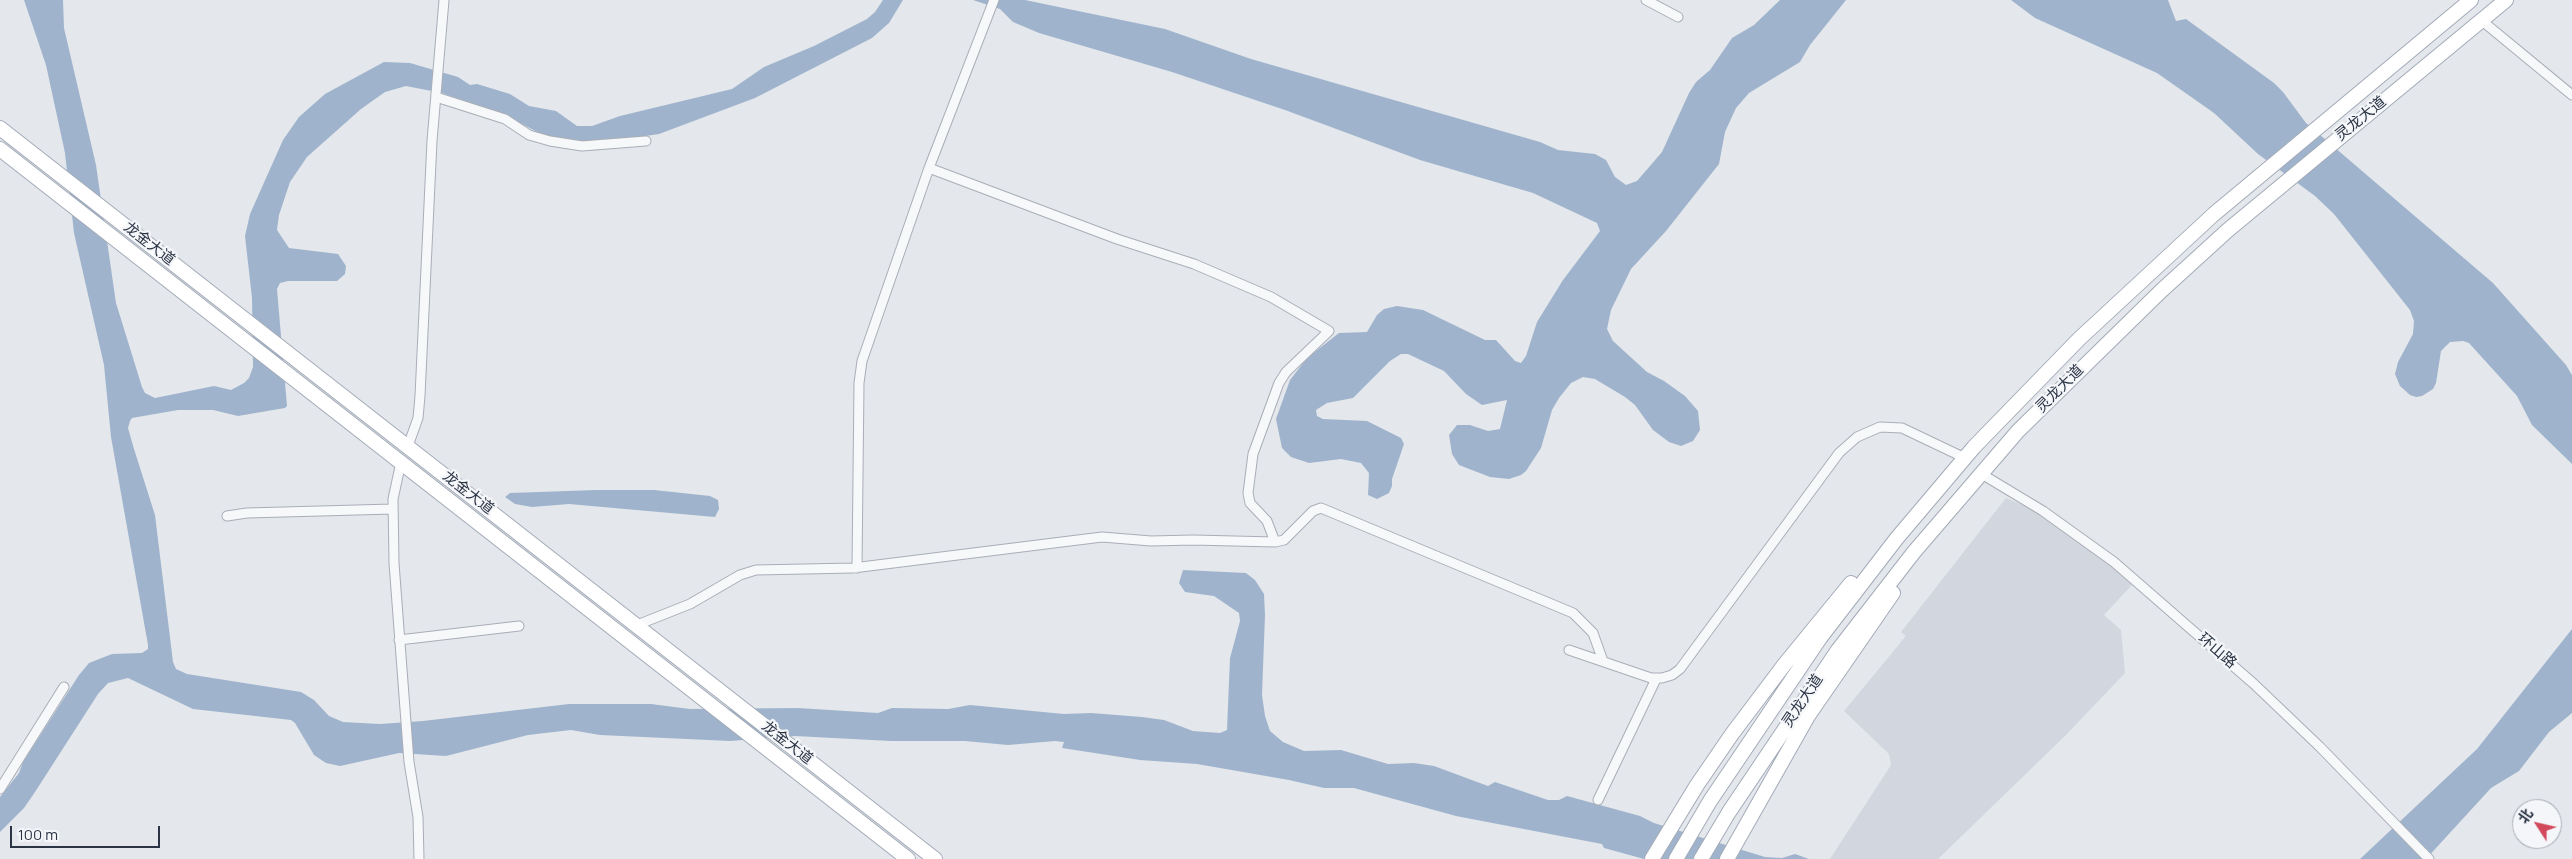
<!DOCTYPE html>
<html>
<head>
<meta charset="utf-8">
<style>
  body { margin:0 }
  #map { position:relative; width:2572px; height:859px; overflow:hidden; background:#e4e7ec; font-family:Manrope,"Noto Sans SC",sans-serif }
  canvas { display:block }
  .north { position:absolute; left:2512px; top:799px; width:50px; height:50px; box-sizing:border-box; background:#f4f6f9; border:1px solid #a4a8b1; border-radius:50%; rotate:305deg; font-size:14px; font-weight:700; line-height:20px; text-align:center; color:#2b3445 }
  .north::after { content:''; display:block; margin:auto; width:18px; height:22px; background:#d1495b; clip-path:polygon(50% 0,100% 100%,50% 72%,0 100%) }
  .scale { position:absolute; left:10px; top:826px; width:150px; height:22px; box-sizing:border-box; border:2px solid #2b3445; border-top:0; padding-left:6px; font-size:15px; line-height:18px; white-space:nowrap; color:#2b3445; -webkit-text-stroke:4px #f4f6f9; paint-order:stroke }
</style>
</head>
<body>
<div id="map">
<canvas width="2572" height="859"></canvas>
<div class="north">北</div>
<div class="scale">100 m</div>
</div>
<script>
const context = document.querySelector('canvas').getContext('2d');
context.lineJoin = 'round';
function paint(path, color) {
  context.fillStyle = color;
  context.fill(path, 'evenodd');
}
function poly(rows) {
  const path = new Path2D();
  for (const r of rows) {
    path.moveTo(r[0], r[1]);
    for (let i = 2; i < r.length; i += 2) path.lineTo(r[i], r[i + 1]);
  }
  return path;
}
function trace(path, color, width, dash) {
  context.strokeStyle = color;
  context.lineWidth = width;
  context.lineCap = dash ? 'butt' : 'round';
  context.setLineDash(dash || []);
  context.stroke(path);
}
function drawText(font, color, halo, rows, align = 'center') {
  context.font = font + ' Manrope,"Noto Sans SC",sans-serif';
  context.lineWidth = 4.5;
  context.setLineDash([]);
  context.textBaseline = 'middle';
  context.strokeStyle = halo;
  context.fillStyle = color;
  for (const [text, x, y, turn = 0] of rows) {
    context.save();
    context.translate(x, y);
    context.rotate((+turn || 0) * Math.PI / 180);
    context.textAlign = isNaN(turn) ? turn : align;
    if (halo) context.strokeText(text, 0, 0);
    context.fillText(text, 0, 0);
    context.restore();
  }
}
paint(poly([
  [2006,498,2036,511,2101,557,2132,585,2104,615,2121,630,2125,673,2065,736,1938,859,1830,859,1891,765,1889,754,1844,711,1906,636,1901,632]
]), '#d2d6de');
paint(poly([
  [24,0,63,0,64,28,96,165,116,303,142,387,145,393,155,398,214,386,231,390,244,383,249,378,253,367,252,298,245,236,250,214,283,140,299,117,325,94,384,62,410,63,458,77,470,85,477,84,510,94,529,106,556,111,577,126,592,126,620,116,732,89,764,67,814,46,867,19,875,12,883,0,903,0,889,23,872,38,755,98,659,134,612,141,564,141,537,132,511,118,442,93,406,86,385,92,361,109,307,157,290,182,279,215,277,230,289,248,338,254,346,266,345,274,337,281,288,281,280,283,277,289,287,406,285,408,238,416,213,410,178,410,132,418,130,421,128,428,134,449,155,515,173,662,176,669,187,674,301,692,314,700,329,716,343,722,380,724,423,721,569,704,651,704,690,709,798,708,878,713,892,708,948,709,970,705,1064,714,1091,713,1142,717,1164,720,1193,731,1220,733,1227,730,1230,658,1240,621,1239,613,1214,596,1185,592,1179,583,1183,570,1246,573,1255,580,1264,594,1265,615,1262,695,1265,716,1270,731,1283,742,1304,751,1341,750,1388,764,1414,763,1434,766,1488,786,1495,782,1548,800,1559,800,1567,796,1640,816,1654,823,1765,857,1782,858,1795,854,1809,859,1644,859,1604,848,1602,844,1456,816,1354,788,1324,788,1289,780,1197,764,1140,760,1062,748,1064,742,1055,741,1008,745,965,741,891,741,795,736,730,741,600,735,571,730,528,735,446,756,399,753,340,766,326,763,314,755,295,723,291,720,193,709,128,678,108,683,98,694,35,792,24,808,0,832,0,797,19,773,23,762,79,675,89,663,112,654,142,653,148,649,148,645,111,437,104,365,74,233,65,153,46,65],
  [973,0,1025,0,1165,29,1251,59,1540,142,1558,150,1595,154,1606,160,1615,177,1626,185,1637,181,1662,152,1689,93,1696,82,1710,70,1732,38,1754,25,1780,0,1846,0,1810,45,1800,62,1749,93,1736,108,1725,132,1719,164,1666,231,1631,269,1611,310,1607,329,1613,341,1647,372,1664,381,1685,396,1698,411,1700,430,1693,441,1681,446,1669,442,1653,430,1635,405,1625,397,1595,379,1583,377,1571,383,1559,398,1552,410,1541,448,1526,471,1521,475,1509,479,1490,477,1459,465,1452,454,1449,435,1457,425,1470,425,1488,431,1500,429,1507,400,1482,405,1466,394,1444,371,1408,354,1401,354,1390,361,1353,398,1327,403,1316,410,1317,416,1323,419,1367,421,1401,438,1404,444,1392,479,1392,486,1389,493,1377,499,1368,495,1369,473,1361,463,1341,459,1309,463,1291,457,1282,448,1276,419,1290,380,1307,358,1339,333,1367,332,1377,315,1384,309,1397,306,1423,310,1485,340,1496,340,1515,361,1521,363,1526,356,1537,322,1563,280,1600,231,1597,223,1533,193,1420,160,1285,110,1172,72,1039,33,1013,22,1000,9],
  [2011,0,2168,0,2176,21,2186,19,2274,83,2283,92,2306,123,2493,283,2566,365,2572,375,2572,464,2532,425,2517,396,2469,343,2463,341,2450,342,2441,351,2436,383,2433,389,2422,396,2416,397,2410,395,2400,386,2395,374,2398,362,2413,334,2414,321,2410,310,2334,214,2315,196,2258,154,2214,113,2157,73,2035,18],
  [596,490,654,490,710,496,718,500,719,509,715,517,569,504,532,507,515,504,505,497,510,493],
  [2572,629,2572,713,2549,732,2519,771,2491,788,2426,859,2360,859,2477,749]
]), '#9fb4cc');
const minor = poly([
  [1646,0,1678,17],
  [2481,20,2572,95],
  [436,97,505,119,529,135,550,141,582,146,646,141],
  [929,168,1117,239,1194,264,1271,297,1329,331,1286,372,1279,383,1253,454,1248,493,1250,503,1267,521,1275,542],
  [408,446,418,418,420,396,432,141,444,0],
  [401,462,393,499,394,563,409,762,418,817,419,859],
  [1980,473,2043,511,2114,562,2254,684,2320,747,2429,859],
  [227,516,247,513,393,509],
  [857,568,859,383,862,361,929,168,994,0],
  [637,625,690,604,740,575,756,570,853,568,1102,537,1151,541,1193,540,1275,542,1284,540,1313,511,1321,508,1573,613,1593,633,1603,661],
  [399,640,519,626],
  [1569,650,1651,678,1662,678,1672,675,1680,669,1839,453,1857,437,1880,427,1902,428,1965,458],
  [0,789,64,687],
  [1598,800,1656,679]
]);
const primary = poly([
  [0,128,935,859],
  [0,149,908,859],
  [1652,859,1697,785,1732,734,1784,665,1851,583],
  [1676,859,1710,801,1820,638,1897,538,1974,447,2079,339,2214,214,2471,0],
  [1701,859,1729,812,1838,650,1914,552,2018,431,2161,291,2228,230,2506,0],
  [1727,859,1808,716,1893,593]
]);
trace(minor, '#a9aeb7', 11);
trace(primary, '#a3abb8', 16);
trace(minor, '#f7f8fa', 9);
trace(primary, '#fff', 14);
drawText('15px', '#2b3445', '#f4f6f9', [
  ["灵龙大道",2361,119,-39],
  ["龙金大道",149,244,38],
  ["灵龙大道",2060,389,-45],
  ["龙金大道",468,493,38],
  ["环山路",2217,651,41],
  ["灵龙大道",1803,701,-56],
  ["龙金大道",787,743,38]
]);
</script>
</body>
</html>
